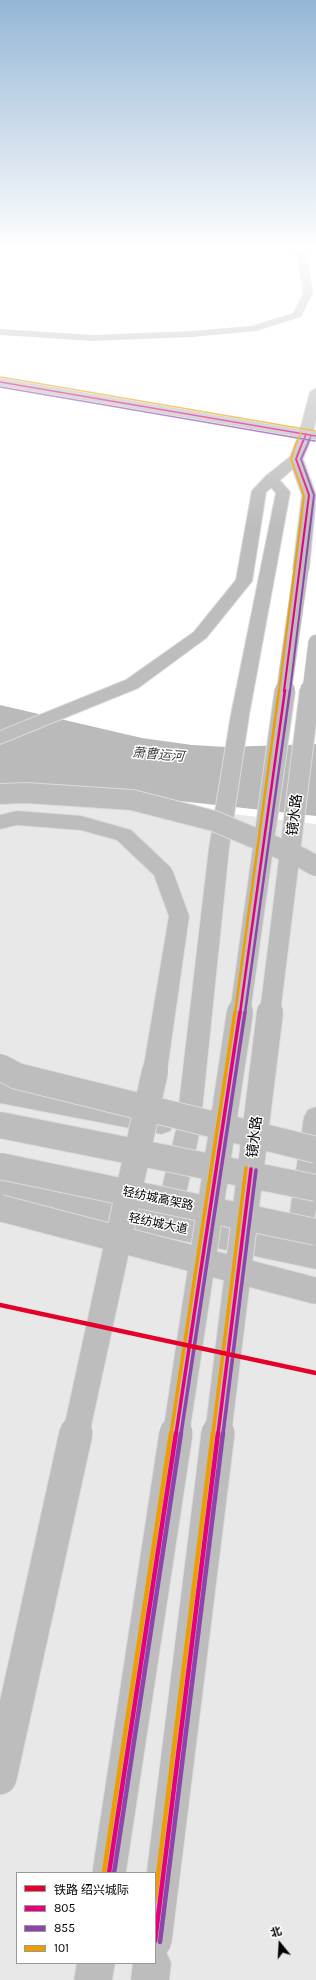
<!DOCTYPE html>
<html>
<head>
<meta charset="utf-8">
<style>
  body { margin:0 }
  #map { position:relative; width:316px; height:1980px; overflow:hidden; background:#fff; font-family:Karla,"Noto Sans SC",sans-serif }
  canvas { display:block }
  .legend { position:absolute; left:16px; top:1872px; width:140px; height:92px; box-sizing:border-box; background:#fff; border:1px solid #999; margin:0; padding:5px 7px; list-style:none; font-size:12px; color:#000 }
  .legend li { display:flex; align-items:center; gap:8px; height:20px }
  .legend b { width:20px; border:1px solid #999 }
  .north { position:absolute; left:260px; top:1924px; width:40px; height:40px; -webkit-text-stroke:3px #fff; paint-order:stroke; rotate:342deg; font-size:11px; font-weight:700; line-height:16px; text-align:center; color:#000 }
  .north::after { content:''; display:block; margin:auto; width:14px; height:18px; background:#000; clip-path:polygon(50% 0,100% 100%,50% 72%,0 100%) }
</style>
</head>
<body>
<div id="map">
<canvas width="316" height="1980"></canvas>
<ul class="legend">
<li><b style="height:5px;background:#e4002b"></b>铁路 绍兴城际</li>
<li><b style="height:5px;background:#e5007d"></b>805</li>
<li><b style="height:5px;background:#8e44ad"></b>855</li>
<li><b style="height:5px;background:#eb9e00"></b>101</li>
</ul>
<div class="north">北</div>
</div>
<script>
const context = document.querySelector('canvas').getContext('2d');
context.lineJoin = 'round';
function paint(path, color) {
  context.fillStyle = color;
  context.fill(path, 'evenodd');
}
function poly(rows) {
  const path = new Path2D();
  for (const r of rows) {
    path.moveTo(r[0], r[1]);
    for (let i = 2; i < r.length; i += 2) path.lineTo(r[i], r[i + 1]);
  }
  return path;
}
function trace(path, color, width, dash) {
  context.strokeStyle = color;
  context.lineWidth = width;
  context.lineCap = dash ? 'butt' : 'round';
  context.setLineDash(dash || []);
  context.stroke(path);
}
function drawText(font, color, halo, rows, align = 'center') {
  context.font = font + ' Karla,"Noto Sans SC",sans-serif';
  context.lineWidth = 3;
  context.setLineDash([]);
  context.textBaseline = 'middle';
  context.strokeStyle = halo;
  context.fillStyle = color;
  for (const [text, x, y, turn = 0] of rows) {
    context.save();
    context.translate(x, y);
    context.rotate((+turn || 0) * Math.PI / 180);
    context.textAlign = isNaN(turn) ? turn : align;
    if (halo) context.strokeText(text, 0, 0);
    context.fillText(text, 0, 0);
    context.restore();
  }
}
paint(poly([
  [0,786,316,824,316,1980,0,1980],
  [17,1873,155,1873,155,1963,17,1963]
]), '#e8e8e8');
paint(poly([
  [0,705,142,738,192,745,226,747,316,744,316,816,116,794,0,786]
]), '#bababa');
const major = poly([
  [316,388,316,419,313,434,303,459,316,495,309,569,306,572,301,574,296,572,293,569,302,495,289,459,299,434,310,392,316,388],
  [271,475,276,476,290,492,249,715,229,848,200,1130,181,1217,286,1239,304,1117,308,1110,316,1107,316,1208,311,1244,316,1245,316,1269,0,1202,0,1180,156,1212,176,1130,209,848,231,715,276,493,264,479,266,476,271,475],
  [0,1083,161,1114,170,1117,173,1124,170,1131,161,1134,0,1103,0,1083],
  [155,1945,165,1950,171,1963,169,1980,131,1980,133,1963,155,1963,155,1945],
  [77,1963,115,1963,112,1980,74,1980,77,1963]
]);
const highway = poly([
  [296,455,301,456,303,459,301,462,266,492,252,581,206,638,138,688,0,744,0,731,126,680,194,632,236,580,252,491,266,476,291,456,296,455],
  [17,811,81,816,131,830,170,867,173,872,189,916,167,1071,163,1078,155,1081,147,1078,143,1071,169,916,154,875,117,840,81,830,17,825,0,829,0,815,17,811]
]);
trace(major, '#dbdbdb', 2);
trace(highway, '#dbdbdb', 2);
paint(poly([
  [290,251,303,251,307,255,313,293,301,317,256,331,192,337,93,341,0,335,0,329,93,335,192,331,251,326,293,313,303,293,297,256,290,251],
  [0,378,316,432,316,440,0,386,0,378]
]), '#bdbdbd');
paint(major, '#bdbdbd');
paint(highway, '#bdbdbd');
const majorBridgeFar3 = poly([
  [284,691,301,569],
  [310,691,316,642]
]);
const majorBridgeFar2 = poly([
  [240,1013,285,690],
  [270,1013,310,690]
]);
const majorBridgeFar1 = poly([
  [176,1434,240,1012],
  [218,1434,270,1012]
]);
const majorBridge = poly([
  [109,1873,176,1433],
  [155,1941,218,1433]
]);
const highwayBridgeFar2 = poly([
  [0,794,26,793,132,800,214,821,302,858,316,866]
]);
const highwayBridgeFar1 = poly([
  [0,1067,17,1076,316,1150],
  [0,1125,316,1188],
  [0,1166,316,1232],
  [0,1208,316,1291],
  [76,1434,155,1071]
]);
const highwayBridge = poly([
  [0,1778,76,1433]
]);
trace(majorBridgeFar3, '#dbdbdb', 16, []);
trace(majorBridgeFar2, '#dbdbdb', 22, []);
trace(majorBridgeFar1, '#dbdbdb', 28, []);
trace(majorBridge, '#dbdbdb', 35, []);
trace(highwayBridgeFar2, '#dbdbdb', 22, []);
trace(highwayBridgeFar1, '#dbdbdb', 28, []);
trace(highwayBridge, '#dbdbdb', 35, []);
trace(majorBridgeFar3, '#bdbdbd', 15);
trace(majorBridgeFar2, '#bdbdbd', 20);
trace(majorBridgeFar1, '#bdbdbd', 26);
trace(majorBridge, '#bdbdbd', 33);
trace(highwayBridgeFar2, '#bdbdbd', 20);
trace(highwayBridgeFar1, '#bdbdbd', 26);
trace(highwayBridge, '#bdbdbd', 33);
trace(poly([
  [0,382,316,436],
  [303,442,306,434]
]), '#e5007d', 1.5);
trace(poly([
  [284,691,309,495,296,459,303,441]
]), '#e5007d', 2);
trace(poly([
  [240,1013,285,690]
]), '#e5007d', 2.5);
trace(poly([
  [176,1434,240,1012],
  [218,1434,251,1169]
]), '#e5007d', 3.5);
trace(poly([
  [109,1873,176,1433],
  [155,1941,218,1433]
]), '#e5007d', 4.5);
trace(poly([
  [0,387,315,441],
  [308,442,311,436]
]), '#8e44ad', 1.5);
trace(poly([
  [290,691,314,495,301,459,309,441]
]), '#8e44ad', 2);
trace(poly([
  [245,1013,290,690]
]), '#8e44ad', 2.5);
trace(poly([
  [181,1434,245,1012],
  [223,1434,256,1170]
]), '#8e44ad', 3.5);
trace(poly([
  [114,1873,181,1433],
  [160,1942,223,1433]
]), '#8e44ad', 4.5);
trace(poly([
  [1,377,316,431],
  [297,442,301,432]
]), '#eb9e00', 1.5);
trace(poly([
  [279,691,304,496,291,459,297,441]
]), '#eb9e00', 2);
trace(poly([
  [235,1013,279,690]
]), '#eb9e00', 2.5);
trace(poly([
  [171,1434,235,1012],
  [213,1434,246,1168]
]), '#eb9e00', 3.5);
trace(poly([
  [104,1872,171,1433],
  [155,1900,213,1433]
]), '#eb9e00', 4.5);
trace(poly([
  [0,1305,316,1373]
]), '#e4002b', 4.5);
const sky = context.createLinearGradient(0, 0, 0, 529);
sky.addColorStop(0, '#95b6d6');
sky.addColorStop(0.47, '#fff');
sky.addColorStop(1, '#ffffff00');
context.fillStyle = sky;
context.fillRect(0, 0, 316, 529);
drawText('12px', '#000', '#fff', [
  ["轻纺城高架路",158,1199,12],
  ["轻纺城大道",158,1224,12]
]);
drawText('italic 13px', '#3e3e3e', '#fff', [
  ["萧曹运河",158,755,5]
]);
drawText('14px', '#000', '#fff', [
  ["镜水路",295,815,-83],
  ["镜水路",255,1137,-83]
]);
</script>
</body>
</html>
